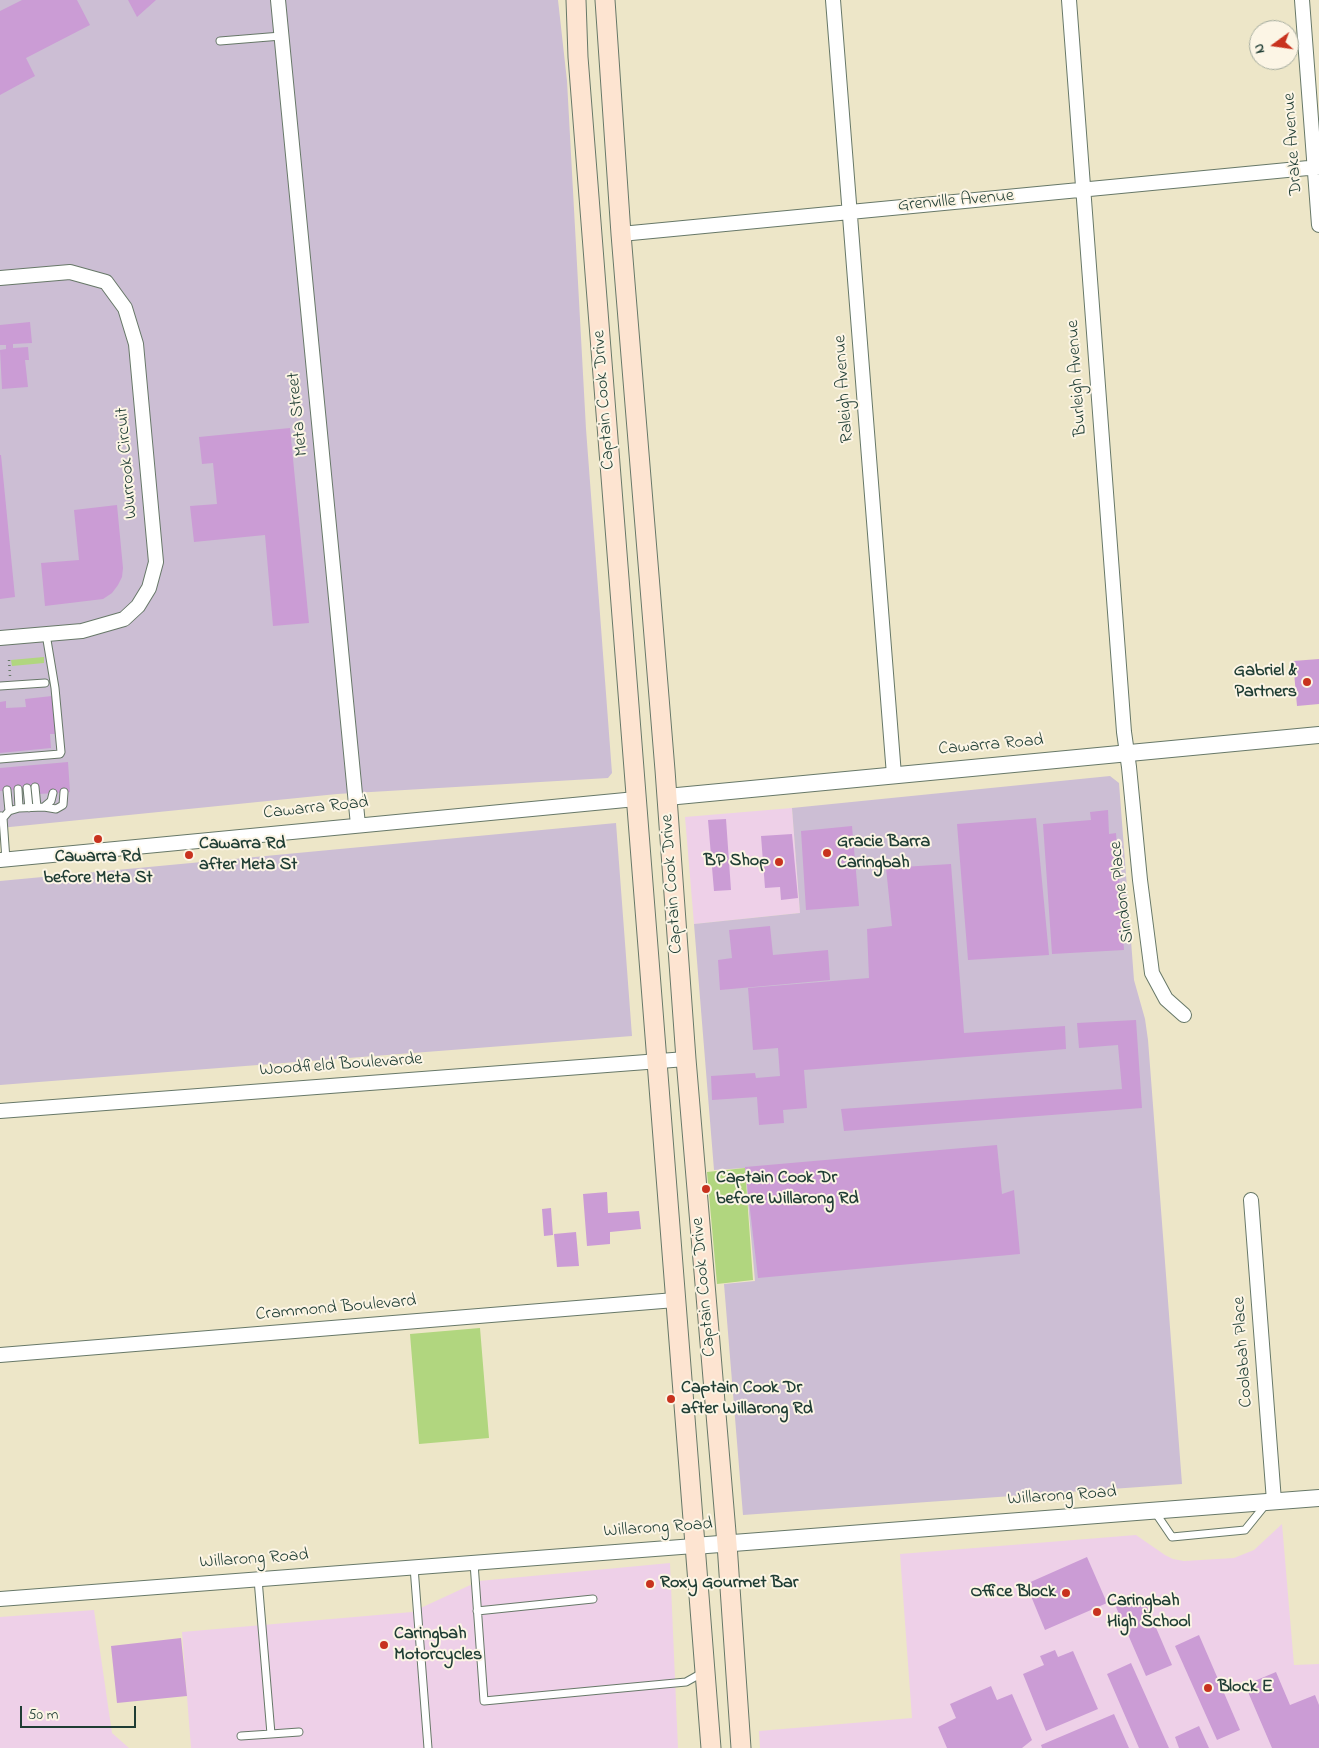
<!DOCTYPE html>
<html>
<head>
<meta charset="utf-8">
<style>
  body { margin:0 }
  #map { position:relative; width:1319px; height:1748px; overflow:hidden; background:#ede6c8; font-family:"Indie Flower",sans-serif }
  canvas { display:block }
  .north { position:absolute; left:1249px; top:20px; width:50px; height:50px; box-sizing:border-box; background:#fcf5e5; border:1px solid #a4ab9e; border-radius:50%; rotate:256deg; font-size:14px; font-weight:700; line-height:20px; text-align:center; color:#1f3d34 }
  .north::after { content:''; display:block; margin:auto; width:18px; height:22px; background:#c8321e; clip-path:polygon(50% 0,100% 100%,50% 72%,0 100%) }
  .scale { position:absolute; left:20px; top:1706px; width:116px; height:22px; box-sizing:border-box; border:2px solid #1f3d34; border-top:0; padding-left:6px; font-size:15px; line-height:18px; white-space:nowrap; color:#1f3d34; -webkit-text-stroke:4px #fcf5e5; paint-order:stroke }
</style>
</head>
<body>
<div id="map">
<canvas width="1319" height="1748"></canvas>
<div class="north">N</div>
<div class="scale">50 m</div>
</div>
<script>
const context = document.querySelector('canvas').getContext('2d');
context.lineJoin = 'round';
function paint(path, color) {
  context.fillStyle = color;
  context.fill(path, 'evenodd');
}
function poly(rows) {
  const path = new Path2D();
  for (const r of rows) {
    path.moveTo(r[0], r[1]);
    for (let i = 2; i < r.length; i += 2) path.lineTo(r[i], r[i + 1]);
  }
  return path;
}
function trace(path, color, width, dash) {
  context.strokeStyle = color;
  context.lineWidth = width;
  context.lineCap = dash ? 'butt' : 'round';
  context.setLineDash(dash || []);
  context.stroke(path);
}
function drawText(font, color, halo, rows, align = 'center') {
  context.font = font + ' "Indie Flower",sans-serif';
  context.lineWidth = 4;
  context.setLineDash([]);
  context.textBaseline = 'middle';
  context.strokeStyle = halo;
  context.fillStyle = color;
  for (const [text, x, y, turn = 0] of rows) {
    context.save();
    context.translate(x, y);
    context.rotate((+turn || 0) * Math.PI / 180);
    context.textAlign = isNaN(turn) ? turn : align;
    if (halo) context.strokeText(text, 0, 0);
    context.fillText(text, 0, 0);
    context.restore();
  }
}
paint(poly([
  [792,808,800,913,694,924,685,817],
  [1282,1524,1294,1665,1319,1664,1319,1748,760,1748,759,1731,912,1718,900,1554,1136,1535,1165,1555,1173,1559,1184,1561,1234,1558,1254,1550],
  [670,1563,678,1748,191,1748,182,1632,412,1612,479,1581],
  [94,1610,112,1733,129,1748,0,1748,0,1617]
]), '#eed0e8');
paint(poly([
  [0,0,558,0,567,81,586,429,612,773,608,778,337,794,0,828],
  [1110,776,1119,783,1134,980,1145,1019,1148,1040,1182,1484,743,1515,724,1284,755,1281,745,1168,714,1170,694,924,800,913,792,808],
  [616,823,632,1036,0,1085,0,881]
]), '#ccbed4');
paint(poly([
  [44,657,44,663,12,666,11,660],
  [745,1168,753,1280,717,1284,707,1172],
  [480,1328,489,1438,419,1444,410,1334]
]), '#b1d67f');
paint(poly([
  [22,0,77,0,90,25,26,58,35,76,0,95,0,11],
  [128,0,156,0,137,17],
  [30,322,32,343,13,344,13,348,28,347,29,360,25,360,28,387,2,389,0,350,6,349,6,345,0,345,0,325],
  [290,428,309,623,273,626,265,535,194,542,190,506,217,504,213,463,202,464,199,437],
  [0,455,1,455,15,597,0,599],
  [117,505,123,568,122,577,118,585,112,593,103,599,45,606,41,563,79,560,74,510],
  [1319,659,1319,704,1297,706,1293,661],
  [52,696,56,734,50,734,51,748,0,753,0,702,6,701,6,708,26,707,25,699],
  [68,762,70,792,39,794,39,787,0,791,0,768],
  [1108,810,1109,834,1116,833,1124,950,1052,954,1043,824,1091,820,1090,812],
  [1036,818,1049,955,968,960,957,824],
  [726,819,731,890,714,891,708,820],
  [852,826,859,906,806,910,801,831],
  [792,834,798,898,781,900,780,887,765,888,761,836],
  [951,864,964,1033,1065,1026,1066,1049,804,1070,807,1108,783,1110,784,1123,759,1125,757,1097,712,1100,711,1076,755,1073,756,1078,780,1076,778,1048,753,1050,748,988,869,978,867,929,892,926,886,868],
  [770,926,773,955,828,950,830,980,720,990,718,960,732,958,729,930],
  [1136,1020,1142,1108,844,1131,841,1109,1122,1089,1118,1045,1079,1048,1077,1023],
  [997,1145,1002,1194,1014,1190,1020,1254,758,1278,745,1167],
  [607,1192,608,1213,639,1211,641,1229,610,1232,610,1244,587,1246,583,1194],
  [551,1208,553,1235,544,1236,542,1209],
  [576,1232,579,1266,557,1267,554,1234],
  [1087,1557,1107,1603,1045,1630,1026,1584],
  [1142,1595,1172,1665,1146,1676,1116,1607],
  [1199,1635,1240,1730,1217,1740,1175,1646],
  [181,1638,187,1696,117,1703,111,1646],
  [1055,1650,1058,1657,1073,1651,1098,1709,1046,1731,1023,1674,1044,1665,1040,1656],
  [1131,1663,1169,1748,1139,1748,1107,1674],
  [1276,1672,1290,1705,1315,1695,1319,1705,1319,1748,1272,1748,1245,1685],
  [991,1686,997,1700,1012,1694,1032,1740,1022,1748,947,1748,938,1727,956,1718,950,1704],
  [1114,1714,1129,1748,1042,1748,1041,1745],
  [1199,1726,1209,1748,1179,1748,1175,1737]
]), '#cb9cd5');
const service = poly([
  [220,41,281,36],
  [0,686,45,683],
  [0,759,60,754,61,752,55,688,46,634],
  [35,787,37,807],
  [27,788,29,808],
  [18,789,19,808],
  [7,790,9,811],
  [44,807,51,801,53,793],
  [1,816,3,818,6,860],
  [3,818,9,811,19,808,44,807,56,809,63,805,64,792],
  [1155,1512,1172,1537,1245,1530,1266,1504],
  [474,1563,484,1701,686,1682,702,1673],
  [414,1567,428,1748],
  [477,1611,593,1599],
  [271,1734,299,1732],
  [241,1736,271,1734,258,1579]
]);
const minor = poly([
  [278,0,358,825],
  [833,0,894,775],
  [1069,0,1124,732,1129,767,1140,880,1152,973,1166,999,1184,1015],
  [1302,0,1319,225],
  [621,234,1319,167],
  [0,278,70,272,106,282,125,308,136,344,156,562,149,588,138,606,124,619,82,631,0,638],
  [0,860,636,799],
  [0,1111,686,1059],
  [1251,1200,1274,1501],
  [0,1355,675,1300],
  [0,1599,694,1546]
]);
const tertiary = poly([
  [667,797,1319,735],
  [694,1546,1319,1498]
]);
const secondary = poly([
  [576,0,578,57,711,1748],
  [605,0,621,234,665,770,686,1059,727,1544,741,1748]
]);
trace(service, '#677868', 9);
trace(minor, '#677868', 16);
trace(tertiary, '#677868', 18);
trace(secondary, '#677868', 21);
trace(poly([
  [9,660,10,676]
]), '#677868', 2.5, [1, 4]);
trace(service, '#fff', 7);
trace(minor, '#fff', 14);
trace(tertiary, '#fff', 16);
trace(secondary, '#fde4d1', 19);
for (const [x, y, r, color] of [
  [1307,682,5,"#c8321e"],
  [98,839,5,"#c8321e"],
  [827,853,5,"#c8321e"],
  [189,855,5,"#c8321e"],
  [779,862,5,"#c8321e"],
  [706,1189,5,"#c8321e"],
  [671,1399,5,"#c8321e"],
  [650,1584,5,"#c8321e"],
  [1066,1593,5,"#c8321e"],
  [1097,1612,5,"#c8321e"],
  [384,1645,5,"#c8321e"],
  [1208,1688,5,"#c8321e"]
]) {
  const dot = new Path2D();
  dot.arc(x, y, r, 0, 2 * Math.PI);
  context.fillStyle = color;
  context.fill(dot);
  trace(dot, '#fcf5e5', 2);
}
drawText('18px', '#1f3d34', '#fcf5e5', [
  ["Drake Avenue",1294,144,-94],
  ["Grenville Avenue",956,202,-5],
  ["Burleigh Avenue",1078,378,-94],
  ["Raleigh Avenue",845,389,-94],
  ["Captain Cook Drive",605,400,-94],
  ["Meta Street",299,414,-96],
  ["Wurrook Circuit",128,463,-95],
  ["Cawarra Road",991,746,-5],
  ["Cawarra Road",316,809,-6],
  ["Captain Cook Drive",673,884,-94],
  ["Sindone Place",1123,892,-97],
  ["Woodfield Boulevarde",341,1066,-4],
  ["Captain Cook Drive",705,1287,-95],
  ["Crammond Boulevard",336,1309,-5],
  ["Coolabah Place",1244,1352,-94],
  ["Willarong Road",1062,1497,-4],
  ["Willarong Road",658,1529,-4],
  ["Willarong Road",254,1560,-4]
]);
drawText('bold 18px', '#1f3d34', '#fcf5e5', [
  ["Gabriel &",1297,672,"right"],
  ["Partners",1297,693,"right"],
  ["Gracie Barra",837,843],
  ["Caringbah",837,864],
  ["Cawarra Rd",199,845],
  ["after Meta St",199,866],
  ["Cawarra Rd",98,858,"center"],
  ["before Meta St",98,879,"center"],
  ["BP Shop",769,862,"right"],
  ["Captain Cook Dr",716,1179],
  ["before Willarong Rd",716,1200],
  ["Captain Cook Dr",681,1389],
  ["after Willarong Rd",681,1410],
  ["Roxy Gourmet Bar",660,1584],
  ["Office Block",1056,1593,"right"],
  ["Caringbah",1107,1602],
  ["High School",1107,1623],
  ["Caringbah",394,1635],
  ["Motorcycles",394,1656],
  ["Block E",1218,1688]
], 'left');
</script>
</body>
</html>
